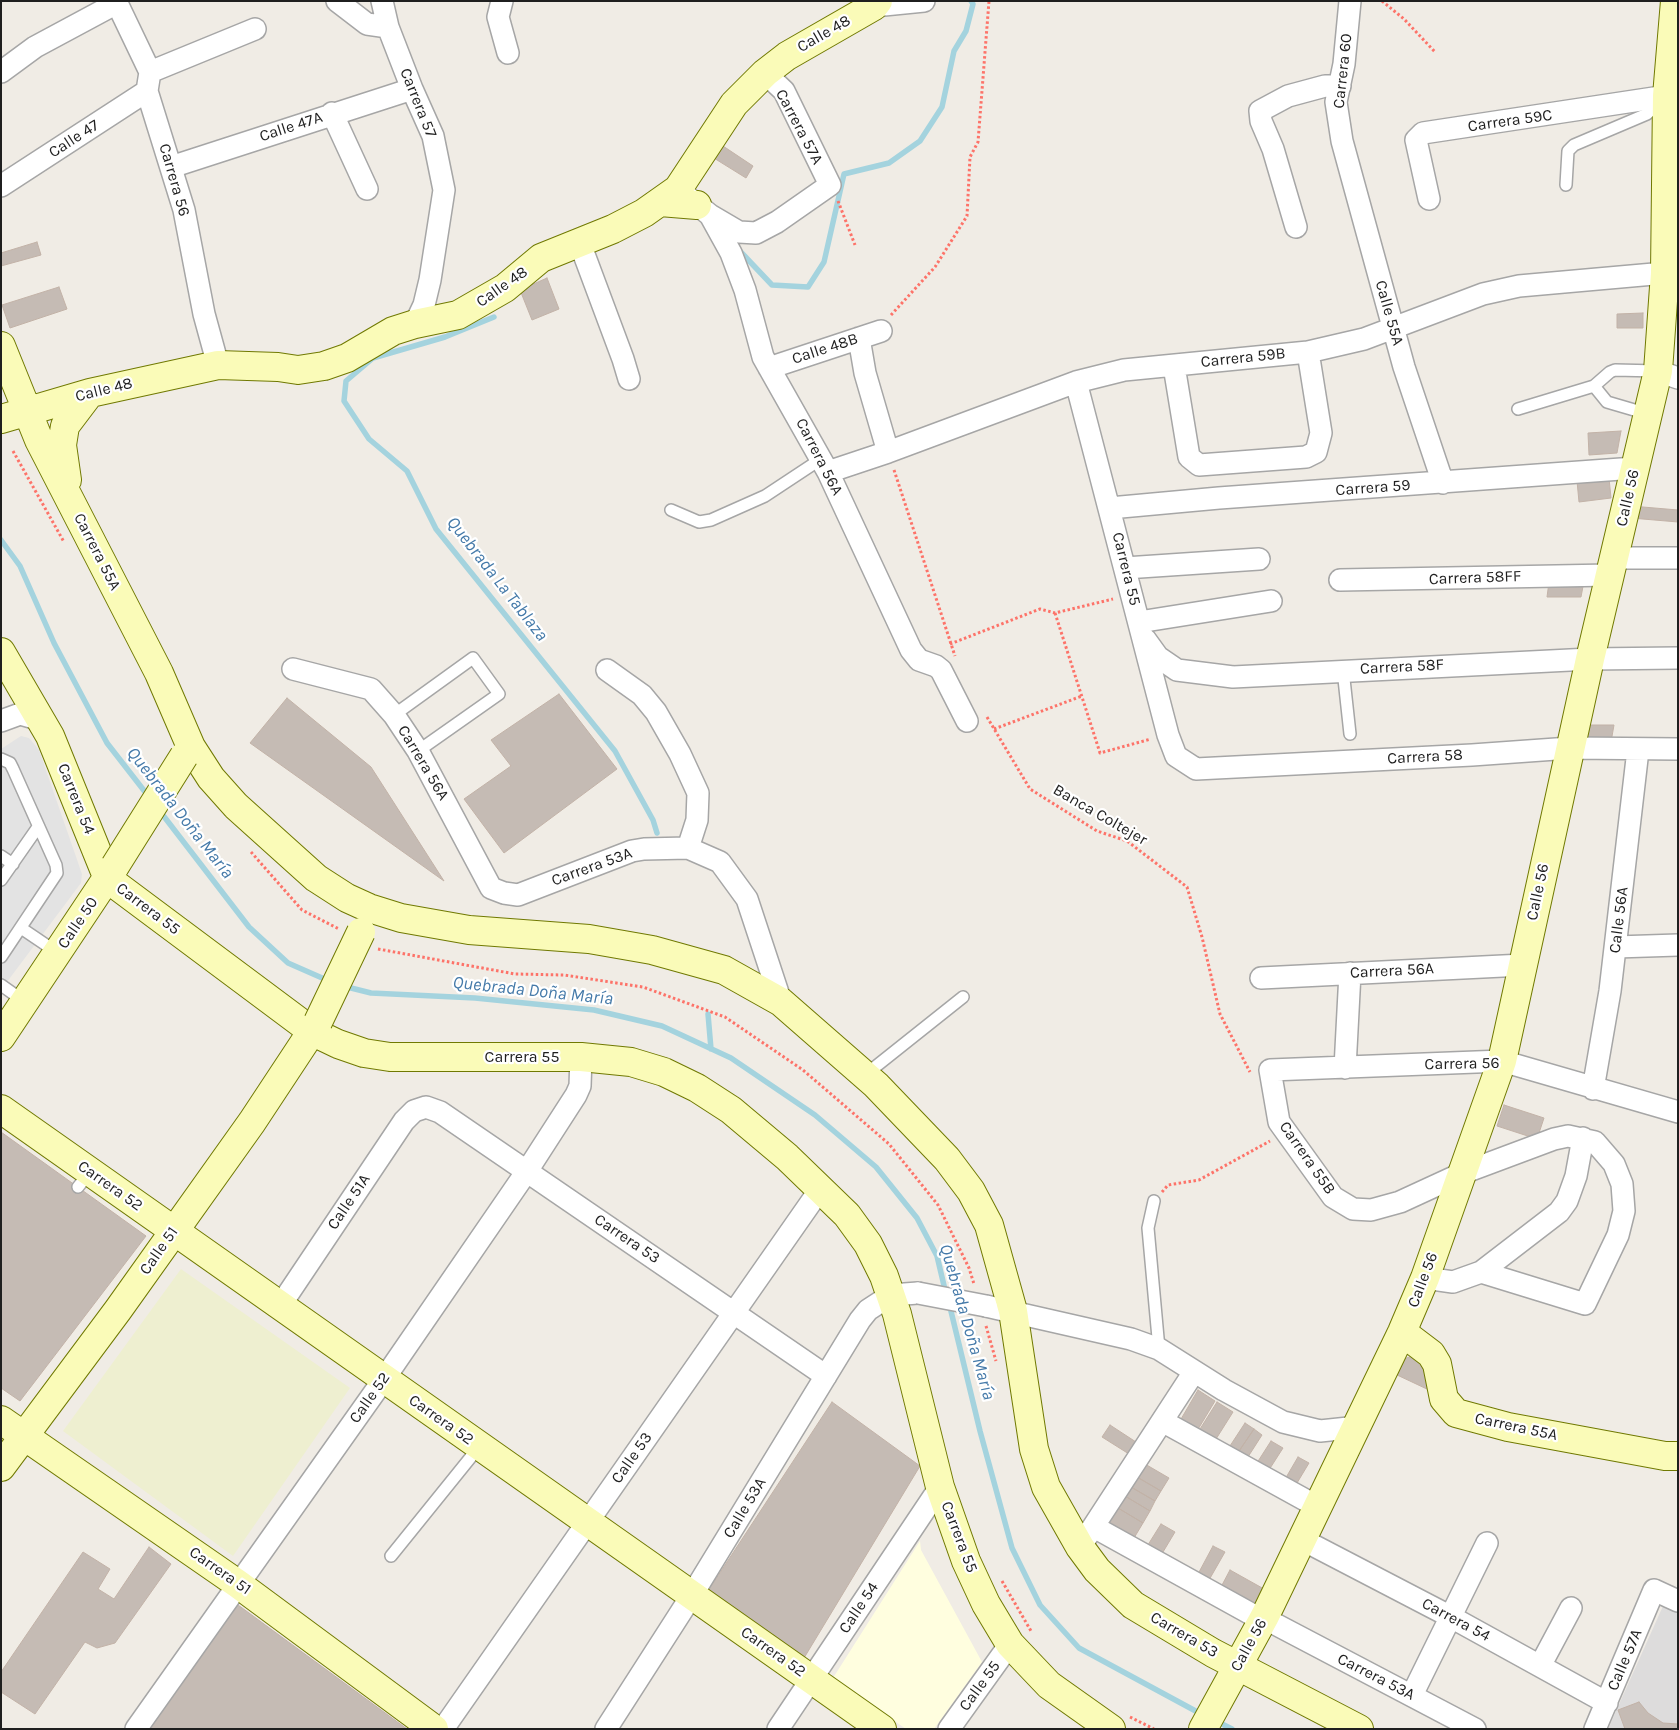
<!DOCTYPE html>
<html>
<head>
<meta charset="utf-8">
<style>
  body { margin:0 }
  #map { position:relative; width:1679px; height:1730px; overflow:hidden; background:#f0ece5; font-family:Karla,sans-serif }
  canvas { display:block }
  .frame { position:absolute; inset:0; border:2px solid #1f1f1f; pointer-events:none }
</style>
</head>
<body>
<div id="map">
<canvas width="1679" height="1730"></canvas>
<div class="frame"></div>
</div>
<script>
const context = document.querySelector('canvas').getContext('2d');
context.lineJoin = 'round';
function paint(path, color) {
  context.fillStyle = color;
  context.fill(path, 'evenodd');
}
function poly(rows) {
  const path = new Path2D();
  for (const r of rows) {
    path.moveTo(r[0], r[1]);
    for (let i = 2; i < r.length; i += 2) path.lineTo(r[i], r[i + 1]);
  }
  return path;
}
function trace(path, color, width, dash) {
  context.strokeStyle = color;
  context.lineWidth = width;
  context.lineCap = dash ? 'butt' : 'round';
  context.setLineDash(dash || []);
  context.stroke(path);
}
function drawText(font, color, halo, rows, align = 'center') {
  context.font = font + ' Karla,sans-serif';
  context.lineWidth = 4.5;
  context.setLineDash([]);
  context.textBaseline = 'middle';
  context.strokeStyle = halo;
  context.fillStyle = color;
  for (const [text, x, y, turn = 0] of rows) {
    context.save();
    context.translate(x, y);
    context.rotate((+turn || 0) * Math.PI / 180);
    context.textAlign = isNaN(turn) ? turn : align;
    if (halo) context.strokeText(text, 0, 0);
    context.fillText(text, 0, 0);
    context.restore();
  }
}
paint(poly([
  [1663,1606,1678,1611,1678,1729,1608,1729]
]), '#dddcdc');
paint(poly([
  [920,1541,921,1550,982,1662,934,1729,906,1729,833,1678]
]), '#fffedf');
paint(poly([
  [181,1269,350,1388,233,1556,63,1431]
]), '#eeefd0');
paint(poly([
  [21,736,29,738,39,750,82,874,81,883,1,990,1,749]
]), '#e3e3e3');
trace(poly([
  [737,248,772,285,808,287,824,262,844,174,889,163,920,141,942,107,954,51,966,31,973,4,971,1],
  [494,317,445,337,373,358,346,381,344,401,369,439,407,471,436,529,615,751,653,820,657,833],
  [1,540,20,566,54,643,107,743,149,797],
  [159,810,249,927,288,963,329,981],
  [343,986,371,993,475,998,594,1010,662,1026,731,1058,815,1115,876,1167,917,1218,937,1256,946,1294],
  [708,1014,711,1049],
  [949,1303,980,1431,1012,1548,1040,1605,1079,1648,1203,1715],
  [1216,1721,1232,1729]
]), '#a4d3de', 5.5);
const building = poly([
  [717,142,753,166,746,178,709,155,717,142],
  [37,242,41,255,1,266,1,253,37,242],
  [547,278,559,309,532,320,520,290,547,278],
  [59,287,67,309,10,328,2,305,59,287],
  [1643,313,1643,328,1617,328,1617,314,1643,313],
  [1621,431,1617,453,1589,455,1588,433,1621,431],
  [1609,478,1611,498,1579,502,1577,481,1609,478],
  [1631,506,1678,510,1678,522,1631,518,1631,506],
  [1584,581,1581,597,1547,597,1549,582,1584,581],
  [559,694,617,769,504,853,464,799,511,766,491,740,559,694],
  [287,698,371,767,444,881,250,743,287,698],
  [1584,725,1614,725,1611,742,1580,741,1584,725],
  [1504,1105,1544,1118,1537,1139,1497,1126,1504,1105],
  [1,1132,146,1236,20,1401,1,1388,1,1132],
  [1416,1354,1425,1372,1429,1390,1395,1374,1402,1360,1416,1354],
  [1198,1390,1215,1401,1194,1436,1177,1426,1198,1390],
  [832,1402,920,1466,801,1663,706,1594,832,1402],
  [1217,1402,1233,1412,1211,1447,1195,1437,1217,1402],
  [1245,1423,1254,1429,1237,1454,1228,1449,1245,1423],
  [1110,1425,1136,1442,1129,1454,1102,1437,1110,1425],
  [1254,1429,1262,1435,1246,1460,1237,1454,1254,1429],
  [1271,1441,1283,1448,1267,1473,1255,1466,1271,1441],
  [1298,1457,1309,1463,1294,1488,1284,1481,1298,1457],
  [1145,1464,1169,1478,1161,1491,1137,1477,1145,1464],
  [1137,1477,1161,1491,1155,1501,1131,1487,1137,1477],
  [1131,1487,1155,1501,1150,1511,1125,1496,1131,1487],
  [1125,1496,1150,1511,1143,1523,1118,1508,1125,1496],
  [1118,1508,1143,1523,1134,1538,1109,1522,1118,1508],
  [1161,1524,1175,1532,1160,1557,1146,1548,1161,1524],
  [1213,1546,1225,1552,1209,1580,1198,1574,1213,1546],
  [149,1547,171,1564,115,1643,97,1648,85,1642,35,1714,1,1692,1,1672,83,1552,110,1569,98,1589,114,1599,149,1547],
  [1230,1570,1264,1589,1255,1605,1221,1587,1230,1570],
  [234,1602,407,1729,148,1729,234,1602],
  [1639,1702,1648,1713,1663,1723,1678,1724,1678,1729,1625,1729,1618,1710,1639,1702]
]);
paint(building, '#c5bbb4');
trace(building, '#c2b2a7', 1);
const lane = poly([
  [1566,185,1568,151,1574,145,1647,114,1664,99],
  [1518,409,1594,386],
  [1648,414,1607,402,1594,386,1610,372,1615,370,1658,371],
  [671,510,699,522,711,520,765,496,821,459],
  [1343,670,1350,734],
  [394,715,473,658,499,694,418,751],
  [1,759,10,763,13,769,56,865,57,873,1,957],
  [1,856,13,864],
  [1,880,38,827],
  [21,928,58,953],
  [1,985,25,1002],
  [865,1075,963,997],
  [78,1187,90,1172],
  [1154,1201,1148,1228,1159,1349],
  [391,1556,479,1447]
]);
const street = poly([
  [116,1,150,72,147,91,184,210,204,314,218,365],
  [337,1,367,24,388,27],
  [382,1,388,27,412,89,433,136,444,190,430,280,424,305,415,324],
  [502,1,498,17,508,53],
  [1350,1,1344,64,1336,102,1342,141,1404,367,1443,483],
  [874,6,924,1],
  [1,72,35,47,117,3],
  [150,72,255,29],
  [332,113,367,189],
  [171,167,412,89],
  [1,186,147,91],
  [685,195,710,215,731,253,745,290,763,357,828,472,911,650,919,660,936,666,941,670,967,721],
  [1429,199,1416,140,1423,133,1667,96],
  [710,215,739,232,756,233,777,222,830,185,784,91,765,73],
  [1296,227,1273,149,1261,121,1260,111,1288,96,1325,86,1340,86],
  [579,241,623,359,629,379],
  [859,338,865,373,888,452],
  [1174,366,1189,457,1199,465,1306,457,1316,452,1321,433,1308,352],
  [769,368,881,331],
  [1658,371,1678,378],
  [1076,382,1168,735,1176,756,1196,769,1472,755,1570,748,1678,749],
  [828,472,888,452,1076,382,1124,370,1308,352,1364,339,1483,294,1519,286,1665,273],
  [1110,508,1219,498,1635,468],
  [1614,558,1678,558],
  [1125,568,1259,559],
  [1340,580,1610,575],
  [1139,622,1271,601],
  [1145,639,1158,657,1177,670,1233,677,1590,659,1678,658],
  [293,669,371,689,394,715,418,751,491,888,504,893,518,895,632,851,644,849,688,848,720,862,747,899,781,1002],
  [607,670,642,695,656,712,680,754,698,793,697,820,688,848],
  [1,721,20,714,41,720],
  [1616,947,1678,945],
  [1261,978,1523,965],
  [1345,1068,1350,973],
  [1593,1089,1610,991,1638,750],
  [1481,1272,1585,1304,1618,1235,1624,1211,1622,1184,1614,1164,1595,1142,1568,1136,1554,1139,1463,1173,1400,1202,1371,1210,1353,1209,1333,1197,1279,1122,1270,1070,1502,1061,1678,1112],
  [1425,1278,1453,1282,1481,1272,1559,1212,1567,1201,1576,1176,1583,1138],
  [280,1306,404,1121,414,1111,426,1107,440,1112,826,1376],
  [986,1306,1131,1339,1159,1349,1224,1390,1283,1422,1320,1431,1358,1427],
  [1162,1421,1318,1507],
  [1094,1527,1253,1615],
  [1303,1540,1451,1617,1607,1703],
  [1080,1547,1194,1372],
  [1277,1625,1475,1729],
  [1540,1666,1571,1608],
  [1412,1695,1487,1543],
  [136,1729,384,1379,527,1171,576,1095,580,1086,581,1057],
  [443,1729,821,1188],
  [606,1729,692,1595,860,1320,868,1310,891,1295,918,1293],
  [778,1729,940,1487],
  [949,1729,1010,1644],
  [1595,1729,1654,1590,1678,1601]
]);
const secondary = poly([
  [660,202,697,205],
  [1,346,39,440,159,673,191,747,211,778,236,806,316,878,347,898,369,908,401,918,469,930,589,939,652,950,724,970,781,1002,876,1085,947,1159,971,1191,989,1225,1013,1311,1034,1449,1046,1487,1080,1547,1097,1570,1133,1605,1213,1653,1359,1729],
  [1,419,90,393,218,365,278,367,298,370,324,366,347,358,393,331,415,324,458,315,505,288,541,258,613,229,644,213,678,189,734,104,765,73,787,56,874,6,878,1],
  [67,480,62,445,65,426,90,393],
  [1,652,50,736,108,879],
  [108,879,313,1032,338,1044,364,1053,390,1057,581,1057,631,1062,664,1072,697,1088,731,1110,787,1157,847,1215,868,1244,884,1276,897,1314,940,1487,966,1561,986,1604,1010,1644,1049,1685,1111,1729],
  [1,1037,115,866],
  [1,1109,882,1729],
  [1402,1332,1431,1354,1437,1364,1444,1399,1456,1413,1508,1427,1665,1456,1678,1456],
  [1,1420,238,1584,434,1729],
  [1,1467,118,1310,252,1122,318,1022],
  [1203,1729,1265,1616,1402,1332,1425,1278,1502,1061,1590,659,1658,371,1665,273,1667,96,1675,1]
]);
trace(lane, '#a6a6a6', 14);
trace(street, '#a6a6a6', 24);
trace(secondary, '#707902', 30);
trace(poly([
  [1382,1,1404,19,1435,52],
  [838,201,855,245],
  [891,315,935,267,967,216,970,157,978,142,989,1],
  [13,451,64,542],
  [894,470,955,656],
  [1055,613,1100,753,1151,739],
  [950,644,1040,609,1055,613,1113,599],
  [987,717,1030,789,1097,831,1127,841,1187,887,1202,937,1220,1014,1250,1072],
  [994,729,1082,696],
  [251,852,302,910,339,929],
  [378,949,515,974,564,975,643,987,725,1017,803,1070,889,1144,938,1205,969,1268,974,1284],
  [1162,1192,1168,1185,1199,1180,1270,1141],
  [986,1326,996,1361],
  [1002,1581,1031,1631],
  [1130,1717,1154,1729]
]), '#fd7369', 3, [2.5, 2.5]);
trace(lane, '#fff', 11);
trace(street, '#fff', 21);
trace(secondary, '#fafbb8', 28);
const streetBridge = poly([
  [918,1293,986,1306]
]);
const secondaryBridge = poly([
  [115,866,184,756],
  [318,1022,361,932]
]);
trace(streetBridge, '#a6a6a6', 24, []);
trace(secondaryBridge, '#707902', 30, []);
trace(streetBridge, '#fff', 21);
trace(secondaryBridge, '#fafbb8', 28);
drawText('16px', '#1f1f1f', '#fff', [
  ["Calle 48",824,34,-30],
  ["Carrera 60",1343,71,-84],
  ["Carrera 57",418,103,68],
  ["Carrera 59C",1510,121,-8],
  ["Calle 47A",291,127,-18],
  ["Carrera 57A",799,127,62],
  ["Calle 47",74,139,-33],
  ["Carrera 56",174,180,74],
  ["Calle 48",502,287,-35],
  ["Calle 55A",1389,313,74],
  ["Calle 48B",825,349,-18],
  ["Carrera 59B",1243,358,-6],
  ["Calle 48",104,390,-14],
  ["Carrera 56A",819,457,63],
  ["Carrera 59",1373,488,-4],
  ["Calle 56",1628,498,-77],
  ["Carrera 55A",97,552,63],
  ["Carrera 55",1126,569,76],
  ["Carrera 58FF",1475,578,-2],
  ["Carrera 58F",1402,667,-3],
  ["Carrera 58",1425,757,-3],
  ["Carrera 56A",423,763,59],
  ["Carrera 54",76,799,68],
  ["Banca Coltejer",1100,815,30],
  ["Carrera 53A",592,867,-20],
  ["Calle 56",1538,892,-78],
  ["Carrera 55",148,909,37],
  ["Calle 56A",1619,920,-83],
  ["Calle 50",78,923,-56],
  ["Carrera 56A",1392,971,-3],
  ["Carrera 55",522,1057],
  ["Carrera 56",1462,1064,-1],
  ["Carrera 55B",1307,1158,55],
  ["Carrera 52",110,1186,35],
  ["Calle 51A",349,1202,-56],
  ["Carrera 53",627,1239,34],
  ["Calle 51",159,1251,-55],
  ["Calle 56",1423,1280,-69],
  ["Calle 52",370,1398,-55],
  ["Carrera 52",441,1420,35],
  ["Carrera 55A",1516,1427,12],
  ["Calle 53",632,1458,-55],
  ["Calle 53A",745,1508,-59],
  ["Carrera 55",959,1537,69],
  ["Carrera 51",220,1571,35],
  ["Calle 54",859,1608,-56],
  ["Carrera 54",1456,1620,28],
  ["Carrera 53",1184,1635,30],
  ["Calle 56",1249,1645,-61],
  ["Carrera 52",773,1652,35],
  ["Calle 57A",1625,1660,-67],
  ["Carrera 53A",1376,1677,27],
  ["Calle 55",980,1686,-54]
]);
drawText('italic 18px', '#457aa9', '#fff', [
  ["Quebrada La Tablaza",497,579,52],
  ["Quebrada Doña María",180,813,52],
  ["Quebrada Doña María",533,991,6],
  ["Quebrada Doña María",967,1322,74]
]);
</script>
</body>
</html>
